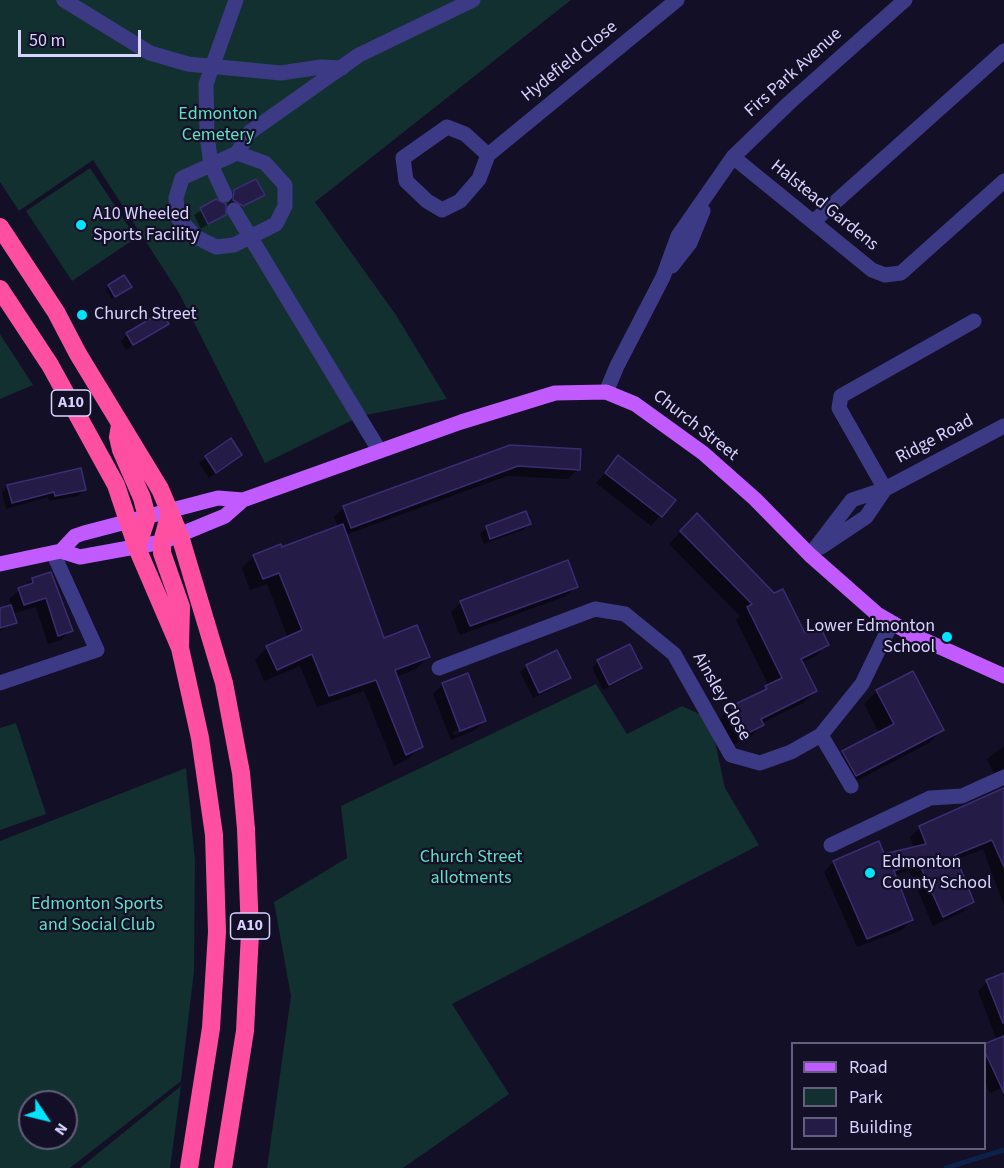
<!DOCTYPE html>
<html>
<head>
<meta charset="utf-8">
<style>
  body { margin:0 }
  #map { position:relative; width:1004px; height:1168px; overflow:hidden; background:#130f26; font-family:"Source Sans 3",sans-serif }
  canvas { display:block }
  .legend { position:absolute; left:791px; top:1042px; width:195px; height:108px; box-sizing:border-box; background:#130f26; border:2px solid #625e7d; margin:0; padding:8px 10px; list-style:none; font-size:18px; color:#d9d4ff }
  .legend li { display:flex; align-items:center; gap:12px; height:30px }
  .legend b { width:30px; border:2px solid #625e7d }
  .north { position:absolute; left:18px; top:1090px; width:60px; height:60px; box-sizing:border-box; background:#130f26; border:2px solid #625e7d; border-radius:50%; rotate:125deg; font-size:16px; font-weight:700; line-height:24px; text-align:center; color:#d9d4ff }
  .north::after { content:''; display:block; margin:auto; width:21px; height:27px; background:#00e5ff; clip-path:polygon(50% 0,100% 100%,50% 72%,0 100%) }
  .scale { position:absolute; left:18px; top:30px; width:123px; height:27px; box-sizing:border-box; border:3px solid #d9d4ff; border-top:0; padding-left:8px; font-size:18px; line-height:21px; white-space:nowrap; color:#d9d4ff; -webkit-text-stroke:4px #130f26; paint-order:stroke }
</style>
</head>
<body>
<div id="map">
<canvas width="1004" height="1168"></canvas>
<ul class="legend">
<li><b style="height:8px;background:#c25bff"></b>Road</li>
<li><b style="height:16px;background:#12302f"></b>Park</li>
<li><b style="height:16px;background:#241b47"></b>Building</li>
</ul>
<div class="north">N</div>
<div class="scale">50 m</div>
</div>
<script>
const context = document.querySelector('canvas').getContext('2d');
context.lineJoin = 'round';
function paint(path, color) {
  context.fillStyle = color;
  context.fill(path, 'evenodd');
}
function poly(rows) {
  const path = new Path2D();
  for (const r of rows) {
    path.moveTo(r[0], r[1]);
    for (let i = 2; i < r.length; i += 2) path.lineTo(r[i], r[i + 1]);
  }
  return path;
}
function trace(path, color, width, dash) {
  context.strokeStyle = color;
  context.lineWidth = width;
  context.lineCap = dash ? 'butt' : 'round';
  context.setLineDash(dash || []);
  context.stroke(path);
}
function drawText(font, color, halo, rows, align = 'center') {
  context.font = font + ' "Source Sans 3",sans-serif';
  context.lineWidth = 4.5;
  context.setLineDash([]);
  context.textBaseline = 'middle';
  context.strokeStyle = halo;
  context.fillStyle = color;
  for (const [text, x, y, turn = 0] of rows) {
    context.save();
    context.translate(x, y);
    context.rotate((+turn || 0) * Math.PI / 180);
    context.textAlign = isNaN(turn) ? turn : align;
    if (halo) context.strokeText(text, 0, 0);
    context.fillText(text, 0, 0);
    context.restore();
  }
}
paint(poly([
  [0,0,571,0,315,202,396,315,447,399,361,416,265,463,179,293,93,160,19,211,0,182],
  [90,168,136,238,72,281,26,211],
  [0,334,33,385,0,399],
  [596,684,627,734,682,706,710,719,725,788,759,845,452,1004,509,1094,403,1168,267,1168,291,996,274,902,347,858,341,806],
  [16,723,46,814,0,830,0,728],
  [186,768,195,860,194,971,181,1081,70,1168,0,1168,0,841],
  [30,1102,66,1102,66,1138,30,1138],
  [181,1086,170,1168,80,1168]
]), '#12302f');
paint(poly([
  [234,191,263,194,236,211,225,206,227,207,228,198],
  [216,201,224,214,201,229,194,215],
  [109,286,130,287,112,299,106,289],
  [167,324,126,350,121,341,127,335],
  [231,440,240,455,209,478,199,463],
  [510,447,578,469,568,479,507,476,345,535,383,640,428,657,416,669,396,677,421,746,409,758,394,766,364,691,317,707,300,666,264,681,255,660,267,647,288,638,267,584,250,590,242,568,254,556,282,549,338,527,334,517,344,507],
  [619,457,674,500,651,526,596,483],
  [8,486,84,489,78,496,49,501,48,497,6,509,2,493],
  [525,513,529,524,523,530,484,544,480,534,487,528],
  [697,515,804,636,827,644,816,656,801,663,815,691,803,703,762,723,751,737,732,745,720,719,732,707,759,695,769,686,736,620,740,616,669,544],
  [32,580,71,630,61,640,48,644,36,607,12,614,15,622,0,631,0,610,11,606,9,599],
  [576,586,566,596,460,635,451,612,461,602],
  [598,661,641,668,634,674,603,690,592,668],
  [527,666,569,677,562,684,533,698,520,672],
  [443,684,485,720,475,730,451,740,433,694],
  [475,723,475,727,454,735,453,732],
  [877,691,942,730,929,743,843,788,829,765,843,752,879,733,864,704],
  [1004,746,1004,906,983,849,955,860,972,902,962,912,933,926,909,870,894,876,912,920,902,930,857,947,824,872,833,862,878,843,884,856,914,848,910,837,920,828,1004,789,1003,782,996,777,987,759],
  [1004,974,1004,1087,990,1093,984,1081,984,1046,997,1041,978,991,987,982]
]), '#0007');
trace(poly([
  [946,1168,1004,1150]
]), '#0c2248', 5);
const building = poly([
  [256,179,265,195,243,206,233,200,234,190,256,179],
  [216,199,226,204,226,215,208,224,200,208,216,199],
  [124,275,132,287,115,297,108,285,124,275],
  [162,312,169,324,133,345,126,333,162,312],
  [231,438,242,455,216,473,205,456,231,438],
  [510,445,581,449,580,470,518,466,351,528,343,506,510,445],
  [618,455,676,500,662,517,605,473,618,455],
  [81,468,86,490,55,496,54,492,12,503,7,485,81,468],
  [526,511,531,524,490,539,486,526,526,511],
  [697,513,774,593,783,589,805,633,820,626,829,645,801,659,817,691,761,719,764,725,744,735,731,706,767,689,765,686,782,678,747,607,752,604,680,531,697,513],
  [343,524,384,638,417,625,430,657,395,670,423,747,406,755,376,680,329,696,312,654,277,670,266,646,302,630,279,573,263,579,253,555,281,544,282,547,343,524],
  [568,560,578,587,470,626,460,601,568,560],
  [51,572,73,631,58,636,46,598,24,605,18,588,33,583,32,578,51,572],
  [11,605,17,623,0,628,0,608,11,605],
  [630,644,642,668,609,685,597,660,630,644],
  [557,650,571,678,539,693,526,665,557,650],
  [913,671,944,730,856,776,842,751,894,724,876,690,913,671],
  [468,673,486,721,460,731,442,683,468,673],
  [1004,788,1004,867,992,840,955,855,974,902,943,917,918,861,894,871,913,920,867,939,833,861,879,841,884,854,926,844,919,826,1004,788],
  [1004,973,1004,1023,1003,1023,986,980,1004,973],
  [1004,1036,1004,1093,984,1050,984,1044,1004,1036]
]);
paint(building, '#241b47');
trace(building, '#3b2d73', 1.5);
trace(poly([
  [64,0,150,53,188,64,281,73,321,67,342,68],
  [237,153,250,132,359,55,473,0],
  [488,155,465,134,447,127,403,158,406,181,427,201,442,210,460,201,479,179,488,155,677,0],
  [733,157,872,270,885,275,901,273,1004,181],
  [225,195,211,165,237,153,265,163,285,185,285,206,276,224,234,245,216,247,196,237,178,218,176,198,182,178,211,165,207,135,206,84,236,0],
  [234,210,379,450],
  [813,222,1004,51],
  [672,266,690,243,703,211],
  [606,392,617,366,663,277,678,236,733,157,789,103,905,0],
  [885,489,839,408,841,396,974,321],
  [821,547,866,517,885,489],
  [810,555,852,500,885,489,1004,426],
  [439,668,595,609,625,614,674,654,731,755,760,763,791,752,821,735,862,684,891,624],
  [0,683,97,650,53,553],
  [821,735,851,786],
  [831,845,930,798,962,796,1004,777]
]), '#3d3a85', 15);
trace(poly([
  [61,551,75,536,84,533,218,498,243,500],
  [0,564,61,551,80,557,162,542,225,516,243,500,461,422,555,393,606,392,635,404,703,453,755,499,810,555,877,614,913,635,1004,676]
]), '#c25bff', 15);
trace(poly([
  [0,227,56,312,78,354,160,489,180,536,224,683,241,773,246,829,250,933,245,1031,223,1168],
  [0,289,50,365,116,485,137,548,180,648,200,738,214,835,217,932,211,1028,189,1168],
  [120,425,118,437,121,450,142,498,147,517,137,548],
  [170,512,162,542,162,553,181,607,180,646]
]), '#ff4fa3', 18);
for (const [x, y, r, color] of [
  [81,225,6,"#00e5ff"],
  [82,315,6,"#00e5ff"],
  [947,637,6,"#00e5ff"],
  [870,873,6,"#00e5ff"]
]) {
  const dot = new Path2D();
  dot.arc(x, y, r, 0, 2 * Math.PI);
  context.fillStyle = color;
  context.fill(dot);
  trace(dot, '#130f26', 2);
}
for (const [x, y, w] of [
  [71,403,39],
  [250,926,39]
]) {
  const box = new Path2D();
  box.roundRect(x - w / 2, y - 13, w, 26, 4.5);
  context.fillStyle = '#130f26';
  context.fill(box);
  trace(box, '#d9d4ff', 1.5);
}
drawText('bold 16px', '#d9d4ff', null, [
  ["A10",71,403],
  ["A10",250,926]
]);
drawText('18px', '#d9d4ff', '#130f26', [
  ["Hydefield Close",570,62,-39],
  ["Firs Park Avenue",794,73,-42],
  ["Halstead Gardens",824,206,39],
  ["Church Street",695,426,38],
  ["Ridge Road",935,440,-28],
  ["Ainsley Close",721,697,60]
]);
drawText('18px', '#5fe0c0', '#130f26', [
  ["Edmonton",218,115],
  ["Cemetery",218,136],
  ["Church Street",471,858],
  ["allotments",471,879],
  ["Edmonton Sports",97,905],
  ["and Social Club",97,926]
]);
drawText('18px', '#d9d4ff', '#130f26', [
  ["A10 Wheeled",93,215],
  ["Sports Facility",93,236],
  ["Church Street",94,315],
  ["Lower Edmonton",935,627,"right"],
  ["School",935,648,"right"],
  ["Edmonton",882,863],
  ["County School",882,884]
], 'left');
</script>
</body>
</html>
